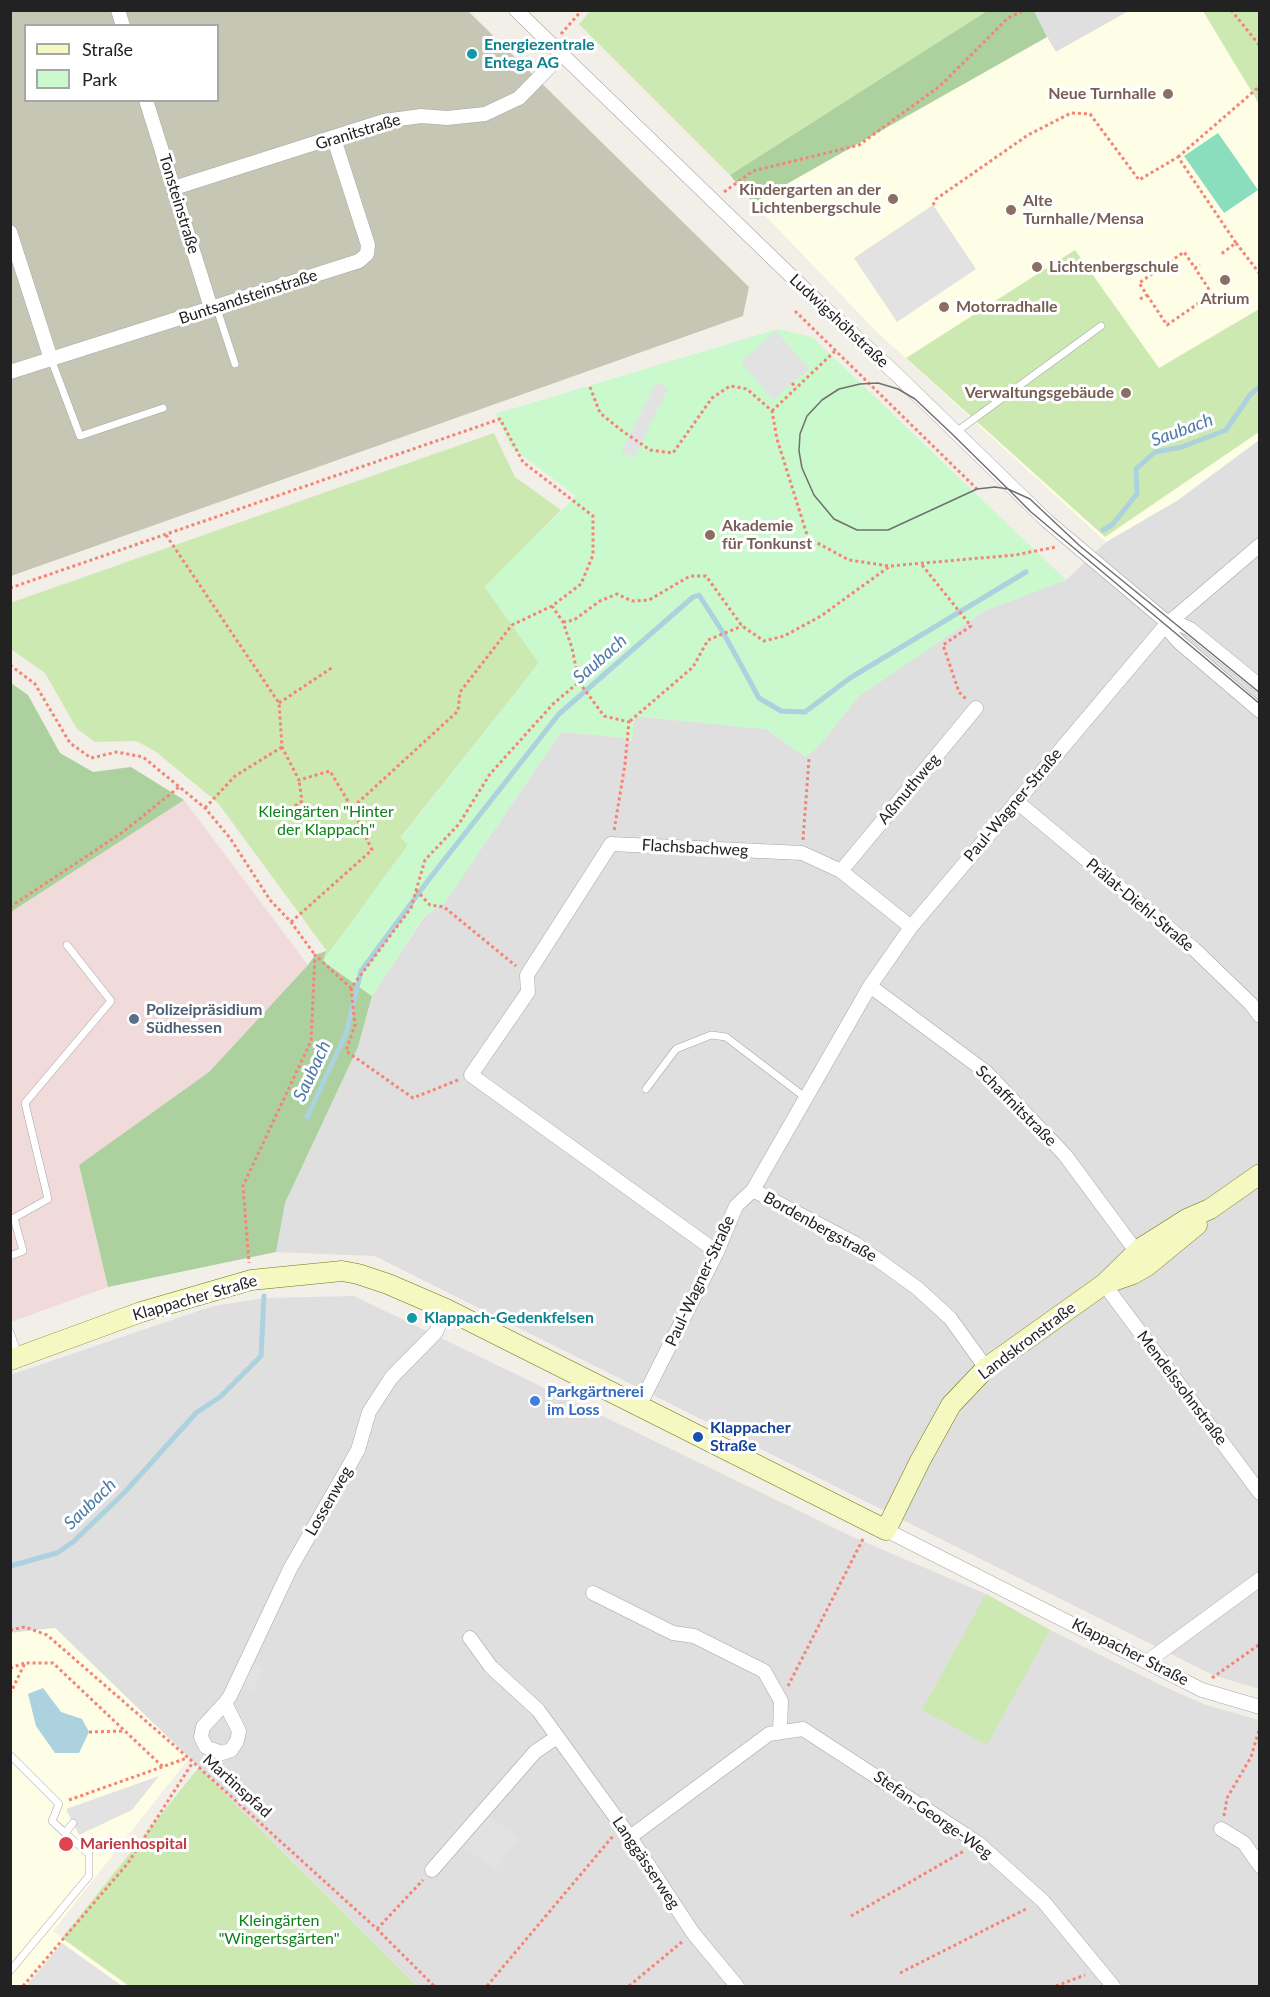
<!DOCTYPE html>
<html>
<head>
<meta charset="utf-8">
<style>
  body { margin:0 }
  #map { position:relative; width:1270px; height:1997px; overflow:hidden; background:#f2efe9; font-family:Lato,sans-serif }
  canvas { display:block }
  .frame { position:absolute; inset:0; border:12px solid #222; pointer-events:none }
  .legend { position:absolute; left:24px; top:24px; width:195px; height:78px; box-sizing:border-box; background:#fff; border:2px solid #a7a7a7; margin:0; padding:8px 10px; list-style:none; font-size:18px; color:#222 }
  .legend li { display:flex; align-items:center; gap:12px; height:30px }
  .legend b { width:30px; border:2px solid #a7a7a7 }
</style>
</head>
<body>
<div id="map">
<canvas width="1270" height="1997"></canvas>
<div class="frame"></div>
<ul class="legend">
<li><b style="height:8px;background:#f5f8c1"></b>Straße</li>
<li><b style="height:16px;background:#c9f9cd"></b>Park</li>
</ul>
</div>
<script>
const context = document.querySelector('canvas').getContext('2d');
context.lineJoin = 'round';
function paint(path, color) {
  context.fillStyle = color;
  context.fill(path, 'evenodd');
}
function poly(rows) {
  const path = new Path2D();
  for (const r of rows) {
    path.moveTo(r[0], r[1]);
    for (let i = 2; i < r.length; i += 2) path.lineTo(r[i], r[i + 1]);
  }
  return path;
}
function trace(path, color, width, dash) {
  context.strokeStyle = color;
  context.lineWidth = width;
  context.lineCap = dash ? 'butt' : 'round';
  context.setLineDash(dash || []);
  context.stroke(path);
}
function drawText(font, color, halo, rows, align = 'center') {
  context.font = font + ' Lato,sans-serif';
  context.lineWidth = 6;
  context.setLineDash([]);
  context.textBaseline = 'middle';
  context.strokeStyle = halo;
  context.fillStyle = color;
  for (const [text, x, y, turn = 0] of rows) {
    context.save();
    context.translate(x, y);
    context.rotate((+turn || 0) * Math.PI / 180);
    context.textAlign = isNaN(turn) ? turn : align;
    if (halo) context.strokeText(text, 0, 0);
    context.fillText(text, 0, 0);
    context.restore();
  }
}
paint(poly([
  [1034,11,1129,11,1055,52],
  [1259,440,1259,1689,1213,1675,375,1256,276,1252,285,1203,358,1047,372,996,425,916,445,902,561,732,620,737,632,741,634,716,766,729,806,757,817,748,859,696,986,610,1066,580,1106,542,1178,500],
  [354,1296,853,1537,986,1594,1050,1630,1167,1688,1206,1705,1259,1720,1259,1986,417,1986,199,1767,55,1628,11,1633,10,1375,213,1306,265,1298]
]), '#e0dfdf');
paint(poly([
  [184,800,308,965,209,1072,79,1165,108,1287,11,1322,11,912]
]), '#f1dbda');
paint(poly([
  [1129,11,1203,11,1259,104,1259,440,1178,500,1106,542,876,331,753,203,1047,37,1056,52],
  [55,1628,189,1758,53,1931,129,1986,11,1986,10,1633],
  [43,1688,61,1712,82,1719,79,1752,28,1694]
]), '#fefee6');
paint(poly([
  [10,11,468,11,749,287,743,316,11,576],
  [26,26,218,26,218,100,26,100]
]), '#c6c6b4');
paint(poly([
  [591,10,987,11,730,175,579,24],
  [1203,11,1259,11,1259,104,1252,92],
  [1075,250,1159,368,1259,309,1259,432,1105,537,906,358],
  [494,433,515,477,561,510,485,587,539,663,401,837,408,845,323,961,326,950,218,803,155,751,136,741,95,742,77,729,45,673,11,649,10,603],
  [986,1594,1050,1630,987,1745,922,1710],
  [199,1767,279,1848,417,1986,129,1986,62,1938]
]), '#cde9b2');
paint(poly([
  [987,11,1034,11,1047,37,753,203,730,175],
  [11,683,28,695,60,753,93,772,131,767,184,800,11,912],
  [326,951,323,961,372,996,358,1047,285,1203,276,1252,108,1287,79,1165,209,1072,308,965,315,955]
]), '#add09f');
paint(poly([
  [778,329,812,337,1066,580,986,610,859,696,817,748,806,757,766,729,635,716,632,741,620,737,561,732,445,902,424,916,372,996,323,961,408,845,401,838,539,663,485,587,576,496,511,447,495,414]
]), '#c9f9cd');
paint(poly([
  [1218,133,1258,190,1224,213,1184,156]
]), '#8adebe');
paint(poly([
  [933,205,976,269,897,322,854,258],
  [776,331,809,369,773,400,741,362],
  [656,382,668,388,634,458,621,452],
  [252,1662,264,1668,253,1692,241,1686],
  [159,1776,132,1810,79,1835,66,1809],
  [489,1816,519,1839,495,1870,465,1847],
  [62,1943,122,1986,26,1986]
]), '#e2e2e2');
paint(poly([
  [43,1688,61,1712,82,1719,89,1732,79,1753,55,1753,36,1726,28,1694]
]), '#abd2de');
trace(poly([
  [1103,530,1112,525,1137,494,1136,469,1155,452,1182,447,1226,430,1250,395,1260,386],
  [307,1117,346,1034,361,971,430,878,559,714,693,597,699,595,724,634,759,698,781,711,805,712,850,678,1026,572],
  [10,1566,57,1553,73,1542,125,1492,196,1413,220,1397,261,1356,264,1296]
]), '#abd2de', 5);
const service = poly([
  [216,306,235,364],
  [51,359,80,436,163,408],
  [956,432,1101,326],
  [646,1089,676,1049,711,1035,726,1037,806,1098],
  [10,1256,23,1251,14,1218,48,1199,25,1103,111,1001,67,945],
  [10,1332,18,1354],
  [10,1755,59,1804,52,1821,65,1833],
  [10,1971,89,1876,89,1854,65,1833,73,1823]
]);
const minor = poly([
  [118,10,123,26],
  [516,10,819,303,896,374,1047,521,1168,623],
  [146,100,211,308],
  [174,188,384,121,421,116,447,118,485,114,519,98,562,54],
  [10,232,51,359],
  [10,372,359,261,367,254,368,245,334,139],
  [1171,620,1190,629,1260,686],
  [1165,626,1179,642,1260,711],
  [1016,801,1194,949,1251,1004,1260,1016],
  [841,871,976,708],
  [870,986,986,1072,1065,1155,1136,1251],
  [753,1190,856,1244,917,1288,950,1318,986,1368],
  [717,1252,471,1075,528,992,527,975,611,844,802,853,841,871,911,927],
  [1104,1284,1260,1493],
  [638,1408,717,1252,736,1206,753,1190,870,986,911,927,1165,626,1260,545],
  [886,1530,1202,1690,1260,1707],
  [593,1593,673,1633,694,1636,764,1671,781,1701,780,1732],
  [470,1638,491,1667,538,1710,630,1837,693,1933,737,1986],
  [1148,1661,1260,1579],
  [225,1703,239,1731,237,1741,231,1750,222,1753,206,1747,201,1737,203,1727,225,1703,230,1696,290,1569,358,1450,369,1412,391,1378,436,1332,446,1309],
  [1221,1829,1244,1843,1260,1866],
  [630,1837,769,1734,803,1729,978,1843,1043,1901,1113,1986],
  [432,1870,535,1752,557,1737]
]);
const secondary = poly([
  [1110,1282,1133,1274,1147,1266,1197,1225],
  [10,1360,141,1312,251,1280,342,1271,358,1274,388,1284,446,1309,886,1530,920,1461,951,1405,986,1368,1104,1284,1141,1248,1187,1219,1210,1209,1260,1174]
]);
trace(service, '#a6a6a6', 8);
trace(minor, '#a6a6a6', 15);
trace(secondary, '#6d7a08', 21);
trace(poly([
  [1231,10,1260,46],
  [561,34,582,10],
  [1178,157,1260,86],
  [724,192,753,171,859,145,940,86,1008,18,1025,10],
  [933,205,936,199,1028,135,1071,113,1090,114,1139,180,1178,157,1236,243,1221,254],
  [1236,243,1260,274],
  [1147,295,1167,325,1212,294,1195,268],
  [1140,299,1147,295,1139,283,1184,252,1195,268,1200,265],
  [795,311,977,489],
  [792,383,796,388],
  [590,387,600,413,621,430,650,450,673,453,712,398,730,386,747,389,772,411,777,439,808,538,849,560,889,566],
  [772,411,835,351],
  [166,535,279,703,282,747,299,780,330,771,352,808],
  [922,565,971,626,943,645,959,692,966,699],
  [10,588,500,419,523,462,593,516,593,555,581,584,552,606,563,622,572,648,579,682,553,704,490,774,459,824,425,860,411,908,351,988,315,955,311,1041,243,1186,249,1263],
  [563,622,574,620,600,601,617,594,632,601,649,600,690,576,706,576,742,626,764,641,784,636,821,616,890,566,1015,555,1056,547],
  [10,665,35,684,70,743,91,758,117,752,143,757,205,808,230,838,270,900,291,922,315,955],
  [579,682,604,716,629,722,625,764,614,831],
  [279,703,333,667],
  [630,721,693,667,708,640,742,626],
  [205,808,235,776,282,747],
  [280,816,302,801,299,780],
  [803,840,809,759],
  [416,890,430,905,444,907,516,966],
  [10,907,123,832,179,787],
  [291,922,372,850,352,808,458,711,460,692,512,625,552,606],
  [351,988,355,1025,346,1051,413,1098,458,1080],
  [10,1630,25,1627,47,1635,193,1762,377,1929,434,1986],
  [10,1668,25,1663],
  [1212,1678,1260,1644],
  [788,1686,864,1537],
  [10,1694,25,1663,53,1663,163,1767],
  [89,1732,125,1731],
  [69,1800,187,1758],
  [1224,1816,1227,1798,1251,1757,1260,1727],
  [851,1916,964,1851],
  [377,1929,423,1880],
  [900,1973,1028,1908],
  [23,1986,128,1863,193,1762],
  [487,1986,613,1836],
  [629,1986,683,1941],
  [1056,1986,1085,1975]
]), '#f68476', 3, [3, 3]);
trace(service, '#fff', 7);
trace(minor, '#fff', 14);
trace(secondary, '#f5f8c1', 20);
trace(poly([
  [1260,693,1080,546,1030,499,1008,489,995,487,977,489,888,530,857,530,834,519,814,495,802,468,799,451,800,434,807,416,822,400,839,389,860,384,878,383,898,389,915,399,951,433,1008,489,1031,512,1260,704]
]), '#707070', 1.5);
for (const [x, y, r, color] of [
  [472,54,6,"#0f9aa8"],
  [1168,94,6,"#8d6e63"],
  [893,199,6,"#8d6e63"],
  [1011,210,6,"#8d6e63"],
  [1037,267,6,"#8d6e63"],
  [1225,280,6,"#8d6e63"],
  [944,307,6,"#8d6e63"],
  [1126,393,6,"#8d6e63"],
  [710,535,6,"#8d6e63"],
  [134,1019,6,"#5c6f8a"],
  [412,1318,6,"#0f9aa8"],
  [535,1401,6,"#3f7fe0"],
  [698,1437,6,"#1a4fb4"],
  [66,1844,8,"#e0444e"]
]) {
  const dot = new Path2D();
  dot.arc(x, y, r, 0, 2 * Math.PI);
  context.fillStyle = color;
  context.fill(dot);
  trace(dot, '#fff', 2);
}
drawText('bold 16px', '#0d838f', '#fff', [
  ["Energiezentrale",484,45],
  ["Entega AG",484,63],
  ["Klappach-Gedenkfelsen",424,1318]
], 'left');
drawText('bold 16px', '#785e54', '#fff', [
  ["Neue Turnhalle",1156,94,"right"],
  ["Kindergarten an der",881,190,"right"],
  ["Lichtenbergschule",881,208,"right"],
  ["Alte",1023,201],
  ["Turnhalle/Mensa",1023,219],
  ["Lichtenbergschule",1049,267],
  ["Atrium",1225,299,"center"],
  ["Motorradhalle",956,307],
  ["Verwaltungsgebäude",1114,393,"right"],
  ["Akademie",722,526],
  ["für Tonkunst",722,544]
], 'left');
drawText('16px', '#222', '#fff', [
  ["Granitstraße",358,132,-17],
  ["Tonsteinstraße",179,204,73],
  ["Buntsandsteinstraße",248,297,-18],
  ["Ludwigshöhstraße",839,321,43],
  ["Aßmuthweg",909,789,-50],
  ["Paul-Wagner-Straße",1013,805,-50],
  ["Flachsbachweg",695,848,3],
  ["Prälat-Diehl-Straße",1140,905,40],
  ["Schaffnitstraße",1016,1106,45],
  ["Bordenbergstraße",820,1227,29],
  ["Paul-Wagner-Straße",700,1281,-65],
  ["Klappacher Straße",195,1298,-16],
  ["Landskronstraße",1027,1341,-37],
  ["Mendelssohnstraße",1182,1388,53],
  ["Lossenweg",329,1501,-60],
  ["Klappacher Straße",1130,1652,27],
  ["Martinspfad",237,1786,42],
  ["Stefan-George-Weg",933,1815,35],
  ["Langgässerweg",646,1863,56]
]);
drawText('16px', '#0f811a', '#fff', [
  ["Kleingärten \"Hinter",326,812],
  ["der Klappach\"",326,830],
  ["Kleingärten",279,1921],
  ["\"Wingertsgärten\"",279,1939]
]);
drawText('bold 16px', '#4e5e75', '#fff', [
  ["Polizeipräsidium",146,1010],
  ["Südhessen",146,1028]
], 'left');
drawText('bold 16px', '#366cbe', '#fff', [
  ["Parkgärtnerei",547,1392],
  ["im Loss",547,1410]
], 'left');
drawText('bold 16px', '#164399', '#fff', [
  ["Klappacher",710,1428],
  ["Straße",710,1446]
], 'left');
drawText('bold 16px', '#be3a42', '#fff', [
  ["Marienhospital",80,1844]
], 'left');
drawText('italic 18px', '#4d7aa8', '#fff', [
  ["Saubach",1182,430,-20],
  ["Saubach",600,659,-41],
  ["Saubach",312,1071,-65],
  ["Saubach",90,1504,-44]
]);
</script>
</body>
</html>
